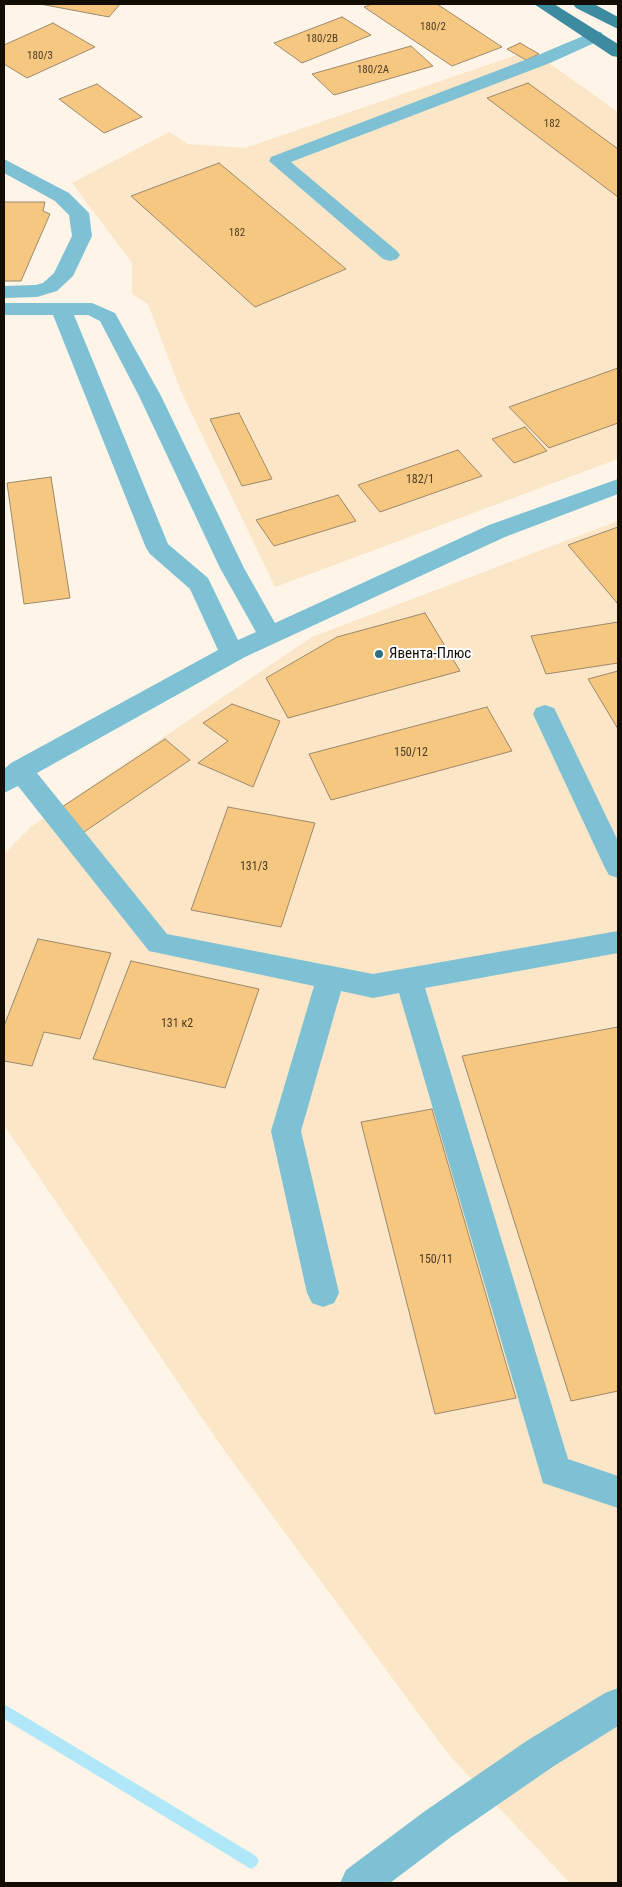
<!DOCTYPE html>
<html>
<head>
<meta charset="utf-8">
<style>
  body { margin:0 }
  #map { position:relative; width:622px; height:1887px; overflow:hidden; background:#fef5e8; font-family:"Roboto Condensed",sans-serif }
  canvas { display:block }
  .frame { position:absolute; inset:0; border:5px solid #140d04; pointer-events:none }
</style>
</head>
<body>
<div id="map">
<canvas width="622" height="1887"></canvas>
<div class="frame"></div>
</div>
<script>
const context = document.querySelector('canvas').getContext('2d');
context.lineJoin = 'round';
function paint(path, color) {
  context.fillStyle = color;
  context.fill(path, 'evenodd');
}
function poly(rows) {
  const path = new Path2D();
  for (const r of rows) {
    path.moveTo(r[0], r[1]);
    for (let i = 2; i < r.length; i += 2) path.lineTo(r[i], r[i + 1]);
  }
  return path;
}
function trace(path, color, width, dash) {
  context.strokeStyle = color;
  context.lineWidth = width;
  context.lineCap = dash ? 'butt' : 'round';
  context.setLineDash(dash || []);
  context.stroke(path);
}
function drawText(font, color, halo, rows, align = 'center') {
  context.font = font + ' "Roboto Condensed",sans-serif';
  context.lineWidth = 4;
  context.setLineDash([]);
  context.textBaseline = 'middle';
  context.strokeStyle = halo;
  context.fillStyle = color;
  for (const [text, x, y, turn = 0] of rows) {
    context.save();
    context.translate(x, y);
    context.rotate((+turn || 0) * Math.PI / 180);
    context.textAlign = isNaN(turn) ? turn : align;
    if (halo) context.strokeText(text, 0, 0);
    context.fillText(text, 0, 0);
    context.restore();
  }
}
paint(poly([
  [531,50,618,112,618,459,275,587,180,389,148,304,132,294,132,263,72,183,169,132,188,144,245,148],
  [618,521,618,1883,570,1883,449,1755,221,1446,4,1125,4,854,32,826,312,637]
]), '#fbe6c7');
paint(poly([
  [4,1704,256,1856,259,1861,256,1866,251,1869,246,1866,4,1719,4,1704]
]), '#b0e8f9');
const building = poly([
  [40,4,120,4,109,17,40,4],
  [372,4,437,4,502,47,452,66,364,7,372,4],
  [342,17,371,35,302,63,274,43,342,17],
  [53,23,95,47,27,78,4,64,4,45,53,23],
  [520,43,539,54,526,60,507,49,520,43],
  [411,46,433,66,334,95,312,74,411,46],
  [528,83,618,149,618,197,487,98,528,83],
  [97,84,142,117,104,133,59,99,97,84],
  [219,163,346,269,255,307,131,196,219,163],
  [4,202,45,202,43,211,50,214,21,281,4,281,4,202],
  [618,368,618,423,549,448,509,407,618,368],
  [239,413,272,479,242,486,210,419,239,413],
  [525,427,547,451,514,463,492,439,525,427],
  [458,450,482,476,380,512,358,485,458,450],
  [51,477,70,598,24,604,7,483,51,477],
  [338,495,356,521,274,546,256,520,338,495],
  [618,527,618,604,568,545,618,527],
  [425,613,460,671,288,718,266,678,337,637,425,613],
  [618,622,618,663,546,674,531,636,618,622],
  [618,671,618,729,588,679,618,671],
  [232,704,280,721,253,787,198,763,228,741,203,723,232,704],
  [487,707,512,751,331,800,309,754,487,707],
  [165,739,190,760,81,834,56,811,165,739],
  [228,807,315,823,281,927,191,910,228,807],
  [38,939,111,953,80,1039,44,1032,32,1066,4,1061,4,1026,38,939],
  [131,961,259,989,225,1088,93,1059,131,961],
  [618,1027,618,1391,571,1401,462,1056,618,1027],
  [432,1109,516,1398,435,1414,361,1122,432,1109]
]);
paint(building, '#f5c780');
trace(building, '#9d896b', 1);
paint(poly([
  [595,31,601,32,604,36,601,40,550,63,291,162,397,251,400,255,397,259,390,261,383,259,269,161,271,157,538,55,595,31],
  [4,159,69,193,89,213,92,236,73,276,57,291,37,297,4,298,4,286,35,285,43,283,54,273,72,236,69,215,55,201,4,173,4,159],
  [4,303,92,303,115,313,161,396,244,568,275,623,489,525,618,479,618,494,505,537,245,657,37,773,167,934,373,974,618,931,618,953,425,988,568,1459,618,1476,618,1508,543,1483,399,993,373,998,341,991,301,1131,339,1293,334,1303,323,1307,312,1303,307,1293,271,1131,314,986,149,951,18,786,4,793,4,769,11,763,218,650,190,589,150,554,146,548,53,315,4,315,4,303],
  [74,315,88,315,100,321,139,396,220,568,256,632,238,640,208,578,168,544,74,315],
  [545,705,554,708,557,714,618,841,618,878,609,875,605,868,533,714,536,708,545,705],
  [618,1688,618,1726,554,1766,451,1837,390,1883,340,1883,346,1870,425,1811,528,1740,605,1693,618,1688]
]), '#7ec1d5');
paint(poly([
  [534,4,554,4,618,44,618,57,612,56,534,4],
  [573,4,594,4,618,17,618,29,576,8,573,4]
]), '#3c8ba1');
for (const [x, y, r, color] of [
  [379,654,5,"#2d7081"]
]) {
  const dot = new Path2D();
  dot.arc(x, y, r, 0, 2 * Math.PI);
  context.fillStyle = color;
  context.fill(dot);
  trace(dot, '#fff', 2);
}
drawText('11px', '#4c3c23', null, [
  ["180/2",433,27],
  ["180/2В",322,39],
  ["180/3",40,56],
  ["180/2А",373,70],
  ["182",552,124],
  ["182",237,233]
]);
drawText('12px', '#4c3c23', null, [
  ["182/1",420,480],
  ["150/12",411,753],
  ["131/3",254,867],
  ["131 к2",177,1024],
  ["150/11",436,1260]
]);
drawText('15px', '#140d04', '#fff', [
  ["Явента-Плюс",389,654]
], 'left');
</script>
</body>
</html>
